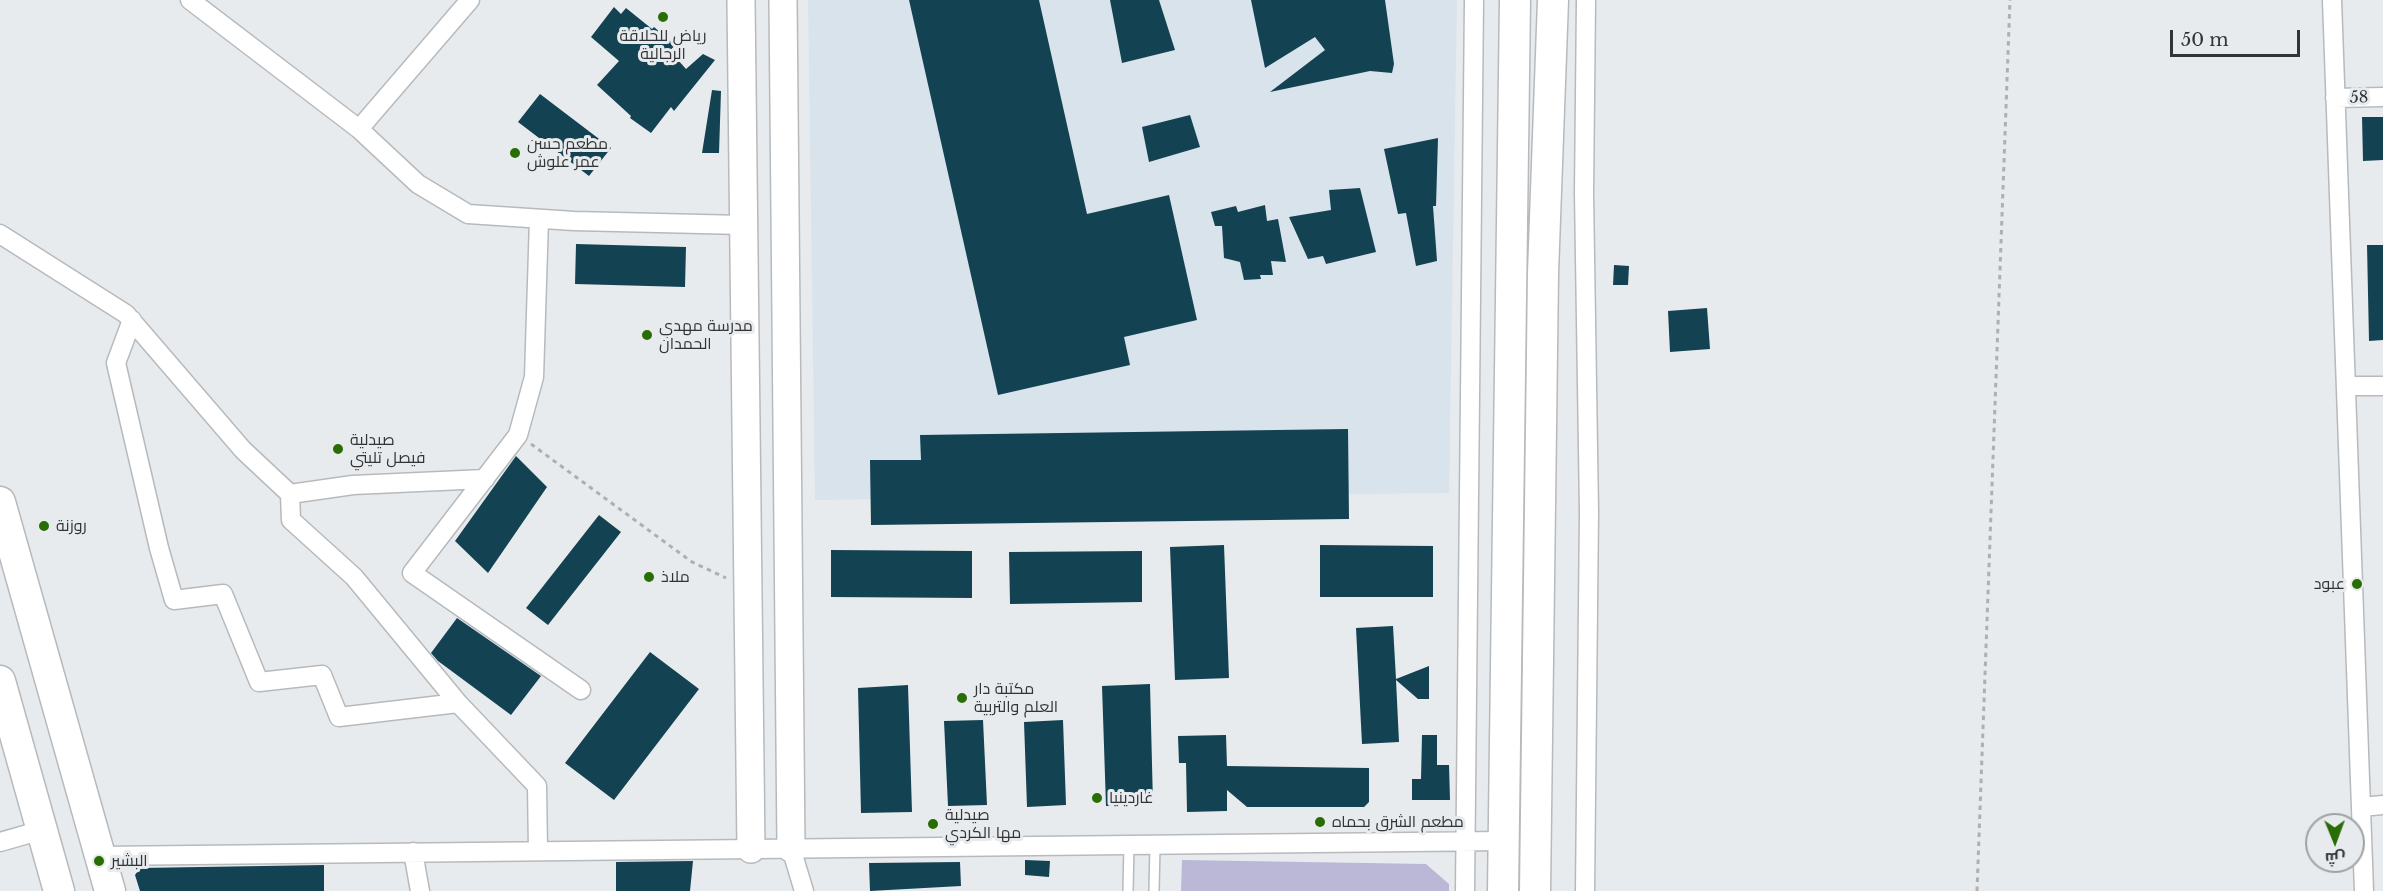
<!DOCTYPE html>
<html>
<head>
<meta charset="utf-8">
<style>
  body { margin:0 }
  #map { position:relative; width:2383px; height:891px; overflow:hidden; background:#e8ebee; font-family:"Libre Baskerville",Cairo,serif }
  canvas { display:block }
  .north { position:absolute; left:2305px; top:813px; width:60px; height:60px; box-sizing:border-box; background:#e8ebee; border:2px solid #9fa2a4; border-radius:50%; rotate:179deg; font-size:16px; font-weight:700; line-height:24px; text-align:center; color:#323435 }
  .north::after { content:''; display:block; margin:auto; width:21px; height:27px; background:#296d05; clip-path:polygon(50% 0,100% 100%,50% 72%,0 100%) }
  .scale { position:absolute; left:2170px; top:30px; width:130px; height:27px; box-sizing:border-box; border:3px solid #323435; border-top:0; padding-left:8px; font-size:18px; line-height:21px; white-space:nowrap; color:#323435; -webkit-text-stroke:4px #e8ebee; paint-order:stroke }
</style>
</head>
<body>
<div id="map">
<canvas width="2383" height="891"></canvas>
<div class="north">ش</div>
<div class="scale">50 m</div>
</div>
<script>
const context = document.querySelector('canvas').getContext('2d');
context.lineJoin = 'round';
function paint(path, color) {
  context.fillStyle = color;
  context.fill(path, 'evenodd');
}
function poly(rows) {
  const path = new Path2D();
  for (const r of rows) {
    path.moveTo(r[0], r[1]);
    for (let i = 2; i < r.length; i += 2) path.lineTo(r[i], r[i + 1]);
  }
  return path;
}
function trace(path, color, width, dash) {
  context.strokeStyle = color;
  context.lineWidth = width;
  context.lineCap = dash ? 'butt' : 'round';
  context.setLineDash(dash || []);
  context.stroke(path);
}
function drawText(font, color, halo, rows, align = 'center') {
  context.font = font + ' "Libre Baskerville",Cairo,serif';
  context.lineWidth = 6;
  context.setLineDash([]);
  context.textBaseline = 'middle';
  context.strokeStyle = halo;
  context.fillStyle = color;
  for (const [text, x, y, turn = 0] of rows) {
    context.save();
    context.translate(x, y);
    context.rotate((+turn || 0) * Math.PI / 180);
    context.textAlign = isNaN(turn) ? turn : align;
    if (halo) context.strokeText(text, 0, 0);
    context.fillText(text, 0, 0);
    context.restore();
  }
}
paint(poly([
  [808,0,1457,0,1449,493,815,500]
]), '#d9e3ec');
paint(poly([
  [1182,860,1426,864,1449,884,1449,891,1181,891]
]), '#bab7d7');
paint(poly([
  [909,0,1039,0,1087,214,1169,195,1197,320,1124,337,1130,365,998,395],
  [1110,0,1159,0,1175,50,1122,63],
  [1251,0,1385,0,1394,64,1392,73,1370,71,1270,92,1325,50,1315,37,1265,68],
  [614,7,621,14,626,8,652,29,654,27,675,45,670,51,686,69,703,54,715,60,674,111,671,107,651,133,630,118,631,116,597,85,619,61,591,37],
  [712,90,721,91,719,153,702,153],
  [540,94,611,148,589,176,518,122],
  [1190,115,1200,147,1149,162,1142,127],
  [2362,117,2383,117,2383,160,2363,161],
  [1438,138,1436,206,1433,206,1437,261,1416,266,1406,213,1398,214,1384,149],
  [1360,188,1376,252,1326,264,1323,256,1308,259,1289,217,1331,210,1329,190],
  [1265,205,1267,221,1278,219,1286,262,1271,261,1273,275,1260,275,1261,279,1244,280,1240,262,1224,258,1222,226,1215,226,1211,212,1236,206,1238,212],
  [576,244,686,247,685,287,575,284],
  [2367,245,2383,245,2383,340,2369,341],
  [1614,265,1629,266,1628,285,1613,285],
  [1707,308,1710,349,1670,352,1668,311],
  [1348,429,1349,519,871,525,870,460,921,460,920,435],
  [516,456,547,487,488,573,455,541],
  [599,515,621,532,548,625,526,608],
  [1224,545,1229,678,1175,680,1170,547],
  [1320,545,1433,546,1433,597,1320,597],
  [831,550,972,551,972,598,831,597],
  [1142,551,1142,602,1010,604,1009,552],
  [457,618,541,676,511,715,438,661,431,653],
  [1393,626,1396,679,1429,666,1429,699,1418,699,1396,680,1399,742,1362,744,1356,628],
  [650,652,699,689,614,800,565,763],
  [1150,684,1153,804,1106,806,1102,686],
  [908,685,912,812,861,813,858,688],
  [983,720,987,805,948,806,944,721],
  [1063,720,1066,805,1027,807,1024,722],
  [1226,735,1227,766,1369,768,1369,802,1364,807,1247,807,1227,790,1227,811,1187,812,1186,763,1179,763,1178,736],
  [1422,735,1437,735,1437,765,1449,765,1450,800,1412,800,1412,779,1421,779],
  [1025,860,1050,861,1049,877,1025,875],
  [693,861,690,891,616,891,616,862],
  [960,862,961,886,870,891,869,863],
  [324,865,324,891,140,891,135,875,140,868]
]), '#134252');
const lane = poly([
  [1128,891,1129,845],
  [1154,891,1155,845]
]);
const street = poly([
  [190,0,359,129,418,184,468,214,574,221,743,225],
  [2332,0,2364,891],
  [2335,98,2383,97],
  [359,129,470,0],
  [539,219,534,377,518,435,412,573,581,690],
  [0,234,126,314,243,450,290,494,353,485,485,479],
  [132,320,116,363,159,548,174,600,223,594,259,682,322,675,339,717,458,703],
  [2346,386,2383,386],
  [290,494,291,520,354,577,458,703,537,786,538,851],
  [2361,807,2383,805],
  [0,842,42,830],
  [791,848,804,891],
  [413,852,420,891],
  [100,856,1503,841],
  [1465,891,1474,0],
  [1585,891,1589,512,1584,193,1586,0]
]);
const secondary = poly([
  [741,0,751,849],
  [783,0,791,848]
]);
const primary = poly([
  [0,502,110,891],
  [0,681,59,891],
  [1503,891,1515,0],
  [1535,891,1543,273,1553,0]
]);
trace(lane, '#b7babd', 12);
trace(street, '#b7babd', 21);
trace(secondary, '#b7babd', 30);
trace(primary, '#b7babd', 33);
trace(poly([
  [531,444,692,562,726,578],
  [1977,891,2010,0]
]), '#adafb2', 3, [4.5, 4.5]);
trace(lane, '#fff', 9);
trace(street, '#fff', 18);
trace(secondary, '#fff', 27);
trace(primary, '#fff', 30);
for (const [x, y, r, color] of [
  [663,17,6,"#296d05"],
  [515,153,6,"#296d05"],
  [647,335,6,"#296d05"],
  [338,449,6,"#296d05"],
  [44,526,6,"#296d05"],
  [649,577,6,"#296d05"],
  [2357,584,6,"#296d05"],
  [962,698,6,"#296d05"],
  [1097,798,6,"#296d05"],
  [1320,822,6,"#296d05"],
  [933,824,6,"#296d05"],
  [99,861,6,"#296d05"]
]) {
  const dot = new Path2D();
  dot.arc(x, y, r, 0, 2 * Math.PI);
  context.fillStyle = color;
  context.fill(dot);
  trace(dot, '#e8ebee', 2);
}
drawText('16px', '#323435', '#e8ebee', [
  ["رياض للحلاقة",663,36,"center"],
  ["الرجالية",663,54,"center"],
  ["مطعم حسن",527,144],
  ["عمر علوش",527,162],
  ["مدرسة مهدي",659,326],
  ["الحمدان",659,344],
  ["صيدلية",350,440],
  ["فيصل تليتي",350,458],
  ["روزنة",56,526],
  ["ملاذ",661,577],
  ["عبود",2345,584,"right"],
  ["مكتبة دار",974,689],
  ["العلم والتربية",974,707],
  ["غاردينيا",1109,798],
  ["صيدلية",945,815],
  ["مها الكردي",945,833],
  ["مطعم الشرق بحماه",1332,822],
  ["البشير",111,861]
], 'left');
drawText('16px', '#323435', '#e8ebee', [
  ["58",2359,98,-1]
]);
</script>
</body>
</html>
